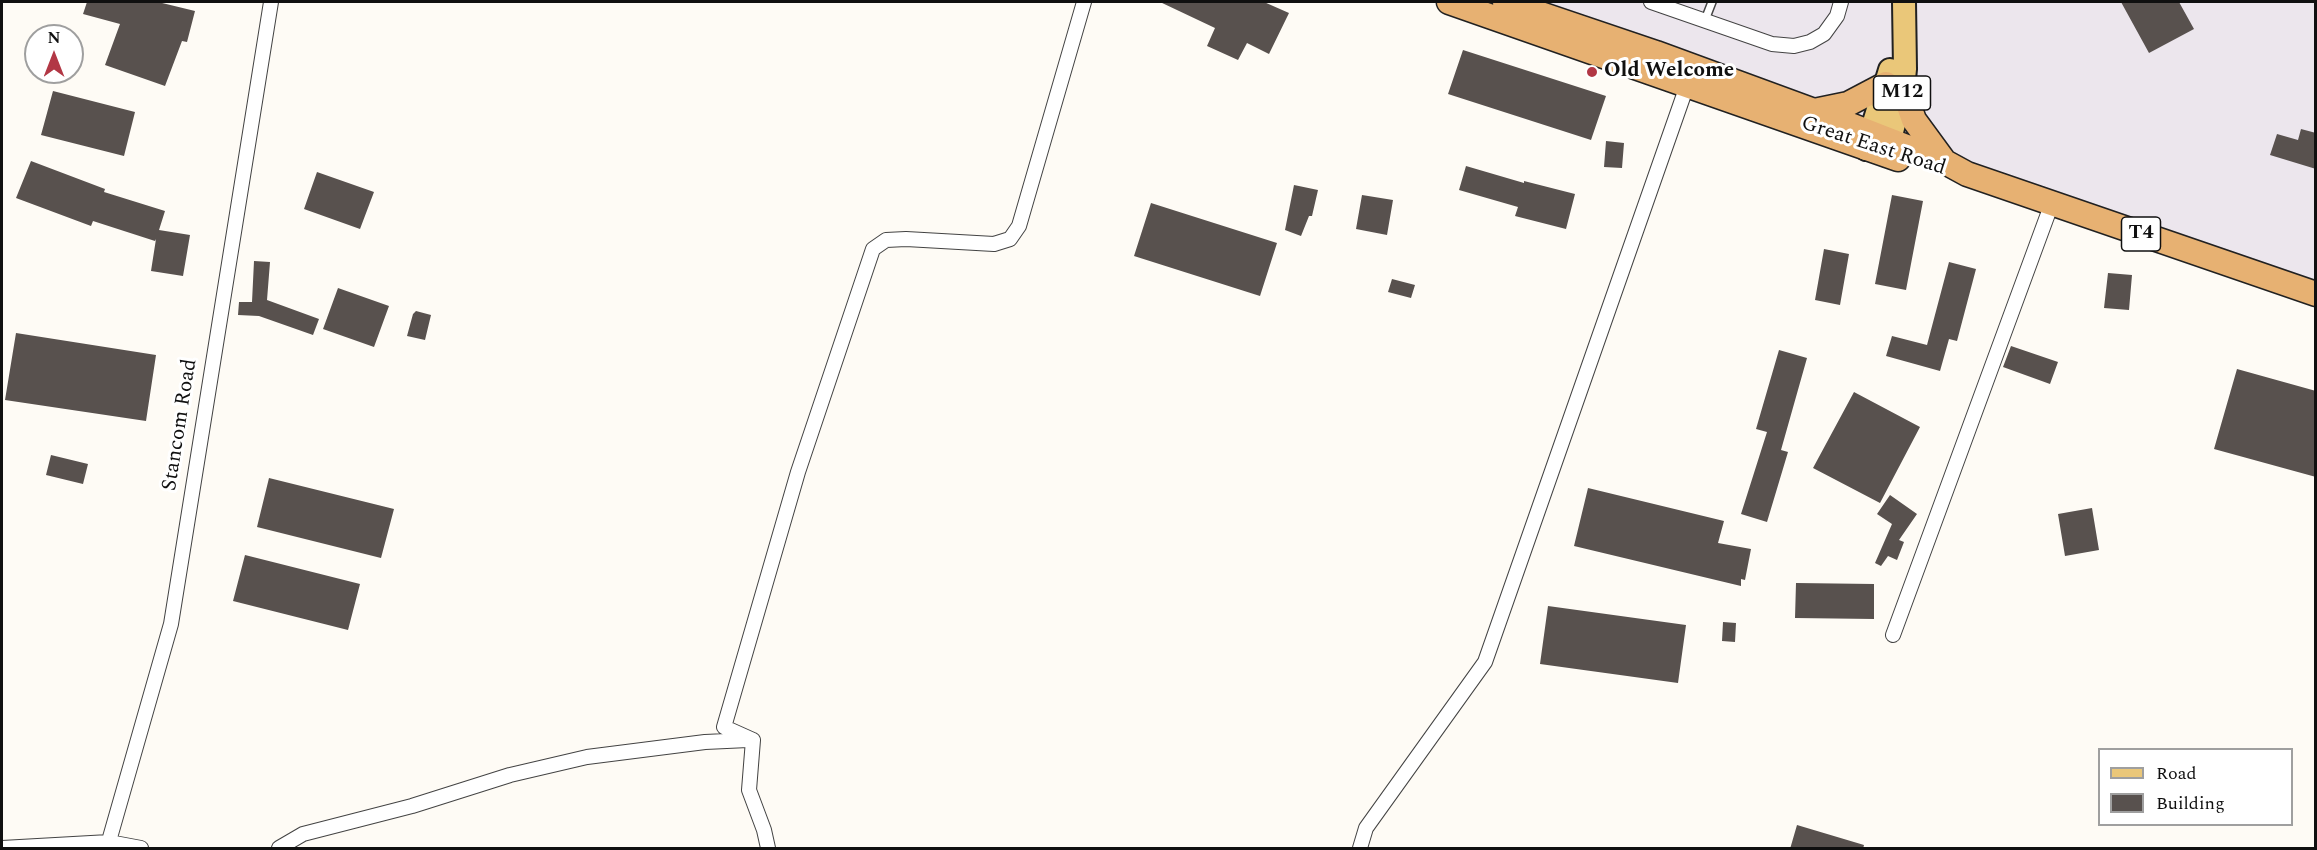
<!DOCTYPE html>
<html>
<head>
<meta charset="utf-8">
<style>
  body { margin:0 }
  #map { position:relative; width:2317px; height:850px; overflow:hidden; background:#fefbf5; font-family:Spectral,serif }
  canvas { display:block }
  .frame { position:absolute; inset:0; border:3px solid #101010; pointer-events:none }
  .legend { position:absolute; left:2098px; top:748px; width:195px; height:78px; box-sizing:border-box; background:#fff; border:2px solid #9f9f9f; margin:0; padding:8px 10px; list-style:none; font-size:18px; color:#101010 }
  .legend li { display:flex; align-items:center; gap:12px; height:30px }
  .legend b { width:30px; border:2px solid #9f9f9f }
  .north { position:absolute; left:24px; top:24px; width:60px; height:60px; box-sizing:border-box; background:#fff; border:2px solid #9f9f9f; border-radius:50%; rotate:0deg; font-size:16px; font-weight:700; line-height:24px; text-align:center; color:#101010 }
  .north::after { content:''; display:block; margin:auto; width:21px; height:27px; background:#b23745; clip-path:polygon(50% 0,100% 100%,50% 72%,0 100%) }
</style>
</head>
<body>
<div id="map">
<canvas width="2317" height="850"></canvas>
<div class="frame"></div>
<ul class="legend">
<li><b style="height:8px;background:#eac779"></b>Road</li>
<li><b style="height:16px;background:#58514e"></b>Building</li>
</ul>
<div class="north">N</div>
</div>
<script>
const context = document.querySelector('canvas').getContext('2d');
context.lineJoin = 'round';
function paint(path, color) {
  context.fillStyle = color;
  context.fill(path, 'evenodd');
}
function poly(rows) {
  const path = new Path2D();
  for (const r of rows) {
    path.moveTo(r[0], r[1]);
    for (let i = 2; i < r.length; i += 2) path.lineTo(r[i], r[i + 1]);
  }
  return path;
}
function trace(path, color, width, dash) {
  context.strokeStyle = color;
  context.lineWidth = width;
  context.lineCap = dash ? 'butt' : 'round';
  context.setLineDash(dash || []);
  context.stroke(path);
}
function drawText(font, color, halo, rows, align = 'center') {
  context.font = font + ' Spectral,serif';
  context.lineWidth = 6;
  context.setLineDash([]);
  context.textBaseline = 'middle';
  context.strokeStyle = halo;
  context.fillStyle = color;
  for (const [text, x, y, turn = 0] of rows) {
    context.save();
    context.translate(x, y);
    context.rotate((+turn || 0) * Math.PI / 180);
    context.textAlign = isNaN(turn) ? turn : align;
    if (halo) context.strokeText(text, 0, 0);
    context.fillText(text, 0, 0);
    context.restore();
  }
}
paint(poly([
  [1497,2,2315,2,2315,292]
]), '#ece6ed');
paint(poly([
  [87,2,158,2,195,11,187,42,182,41,165,86,105,65,120,24,83,14],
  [1160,2,1264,2,1289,13,1269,54,1247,43,1238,60,1207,46,1215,28],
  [2121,2,2179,2,2194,29,2149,53],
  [1463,50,1606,96,1591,140,1448,94],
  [53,91,135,112,124,156,41,135],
  [2301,129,2316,133,2316,169,2270,155,2277,134,2298,140],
  [1606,141,1624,143,1622,168,1604,167],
  [31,161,105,189,104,192,165,211,159,230,190,235,183,276,151,271,156,239,155,241,93,221,91,226,16,198],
  [1466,166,1524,183,1524,181,1575,194,1566,229,1515,216,1518,207,1459,190],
  [317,172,374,192,360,229,304,209],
  [1294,185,1318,190,1312,216,1309,216,1301,236,1285,230],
  [1362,195,1393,200,1387,235,1356,229],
  [1892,195,1923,201,1906,290,1875,284],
  [1151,203,1277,243,1260,296,1134,256],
  [1824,249,1849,254,1840,305,1815,300],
  [254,261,270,262,267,300,319,319,313,335,259,316,238,315,239,302,252,302],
  [1949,262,1976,269,1957,341,1949,339,1940,371,1886,356,1892,336,1927,345],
  [2108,273,2132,275,2129,310,2104,308],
  [1392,279,1415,285,1411,298,1388,292],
  [338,288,389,306,374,347,323,329],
  [416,311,431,315,425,340,407,336,413,314],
  [16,333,156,355,146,421,5,400],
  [2011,346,2058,362,2050,384,2003,367],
  [1779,350,1807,358,1781,450,1788,452,1767,522,1741,514,1767,432,1756,429],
  [2237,369,2316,391,2316,477,2214,449],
  [1854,392,1920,427,1880,503,1813,468],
  [51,455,88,464,83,484,46,475],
  [269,478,394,509,381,558,257,527],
  [1588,488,1724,521,1718,543,1751,549,1745,580,1741,579,1741,586,1574,546],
  [1890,495,1917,514,1899,540,1904,542,1897,560,1888,556,1881,566,1875,563,1892,524,1877,514],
  [2092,508,2099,550,2065,556,2058,514],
  [245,555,360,584,348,630,233,601],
  [1796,583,1874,584,1874,619,1795,618],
  [1548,606,1686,625,1678,683,1540,664],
  [1723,622,1736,623,1735,642,1722,641],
  [1797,825,1864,845,1863,849,1790,849]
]), '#58514e');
const service = poly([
  [1705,20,1712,2]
]);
const minor = poly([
  [1651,2,1772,44,1794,46,1810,42,1824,34,1837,16,1841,2],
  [1893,635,2052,203],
  [753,740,724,727,798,472,873,249,886,240,906,239,994,244,1010,239,1019,226,1084,2],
  [753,740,749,790,764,830,768,848],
  [2,848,109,842,141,848],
  [107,848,171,624,271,2],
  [279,848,303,834,412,806,510,775,587,757,705,742,748,740],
  [1360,848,1366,828,1485,662,1689,80]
]);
const primary = poly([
  [1866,149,1890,70],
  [1886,155,1903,89,1905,69,1904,2]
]);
const trunk = poly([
  [1449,2,1898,159],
  [1505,2,1656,53,1814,111,1945,162,1967,174,2316,294],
  [1903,89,1914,120,1944,161],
  [1814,111,1848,104,1886,84]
]);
trace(service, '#434343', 10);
trace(minor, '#434343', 16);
trace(primary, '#212121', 26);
trace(trunk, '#212121', 27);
trace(service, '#fff', 7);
trace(minor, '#fff', 14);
trace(primary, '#eac779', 22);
trace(trunk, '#e7b172', 24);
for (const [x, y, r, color] of [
  [1592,72,6,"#b23745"]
]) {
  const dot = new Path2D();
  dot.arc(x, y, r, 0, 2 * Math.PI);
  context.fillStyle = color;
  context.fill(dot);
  trace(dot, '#fff', 2);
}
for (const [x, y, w] of [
  [1902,93,57],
  [2141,234,39]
]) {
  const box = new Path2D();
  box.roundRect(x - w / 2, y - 17, w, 34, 4.5);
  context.fillStyle = '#fff';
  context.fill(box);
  trace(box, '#101010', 1.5);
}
drawText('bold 20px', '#101010', null, [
  ["M12",1902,93],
  ["T4",2141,234]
]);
drawText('bold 21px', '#101010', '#fff', [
  ["Old Welcome",1604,72]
], 'left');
drawText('21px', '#101010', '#fff', [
  ["Great East Road",1873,147,18],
  ["Stancom Road",181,425,-81]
]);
</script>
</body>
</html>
